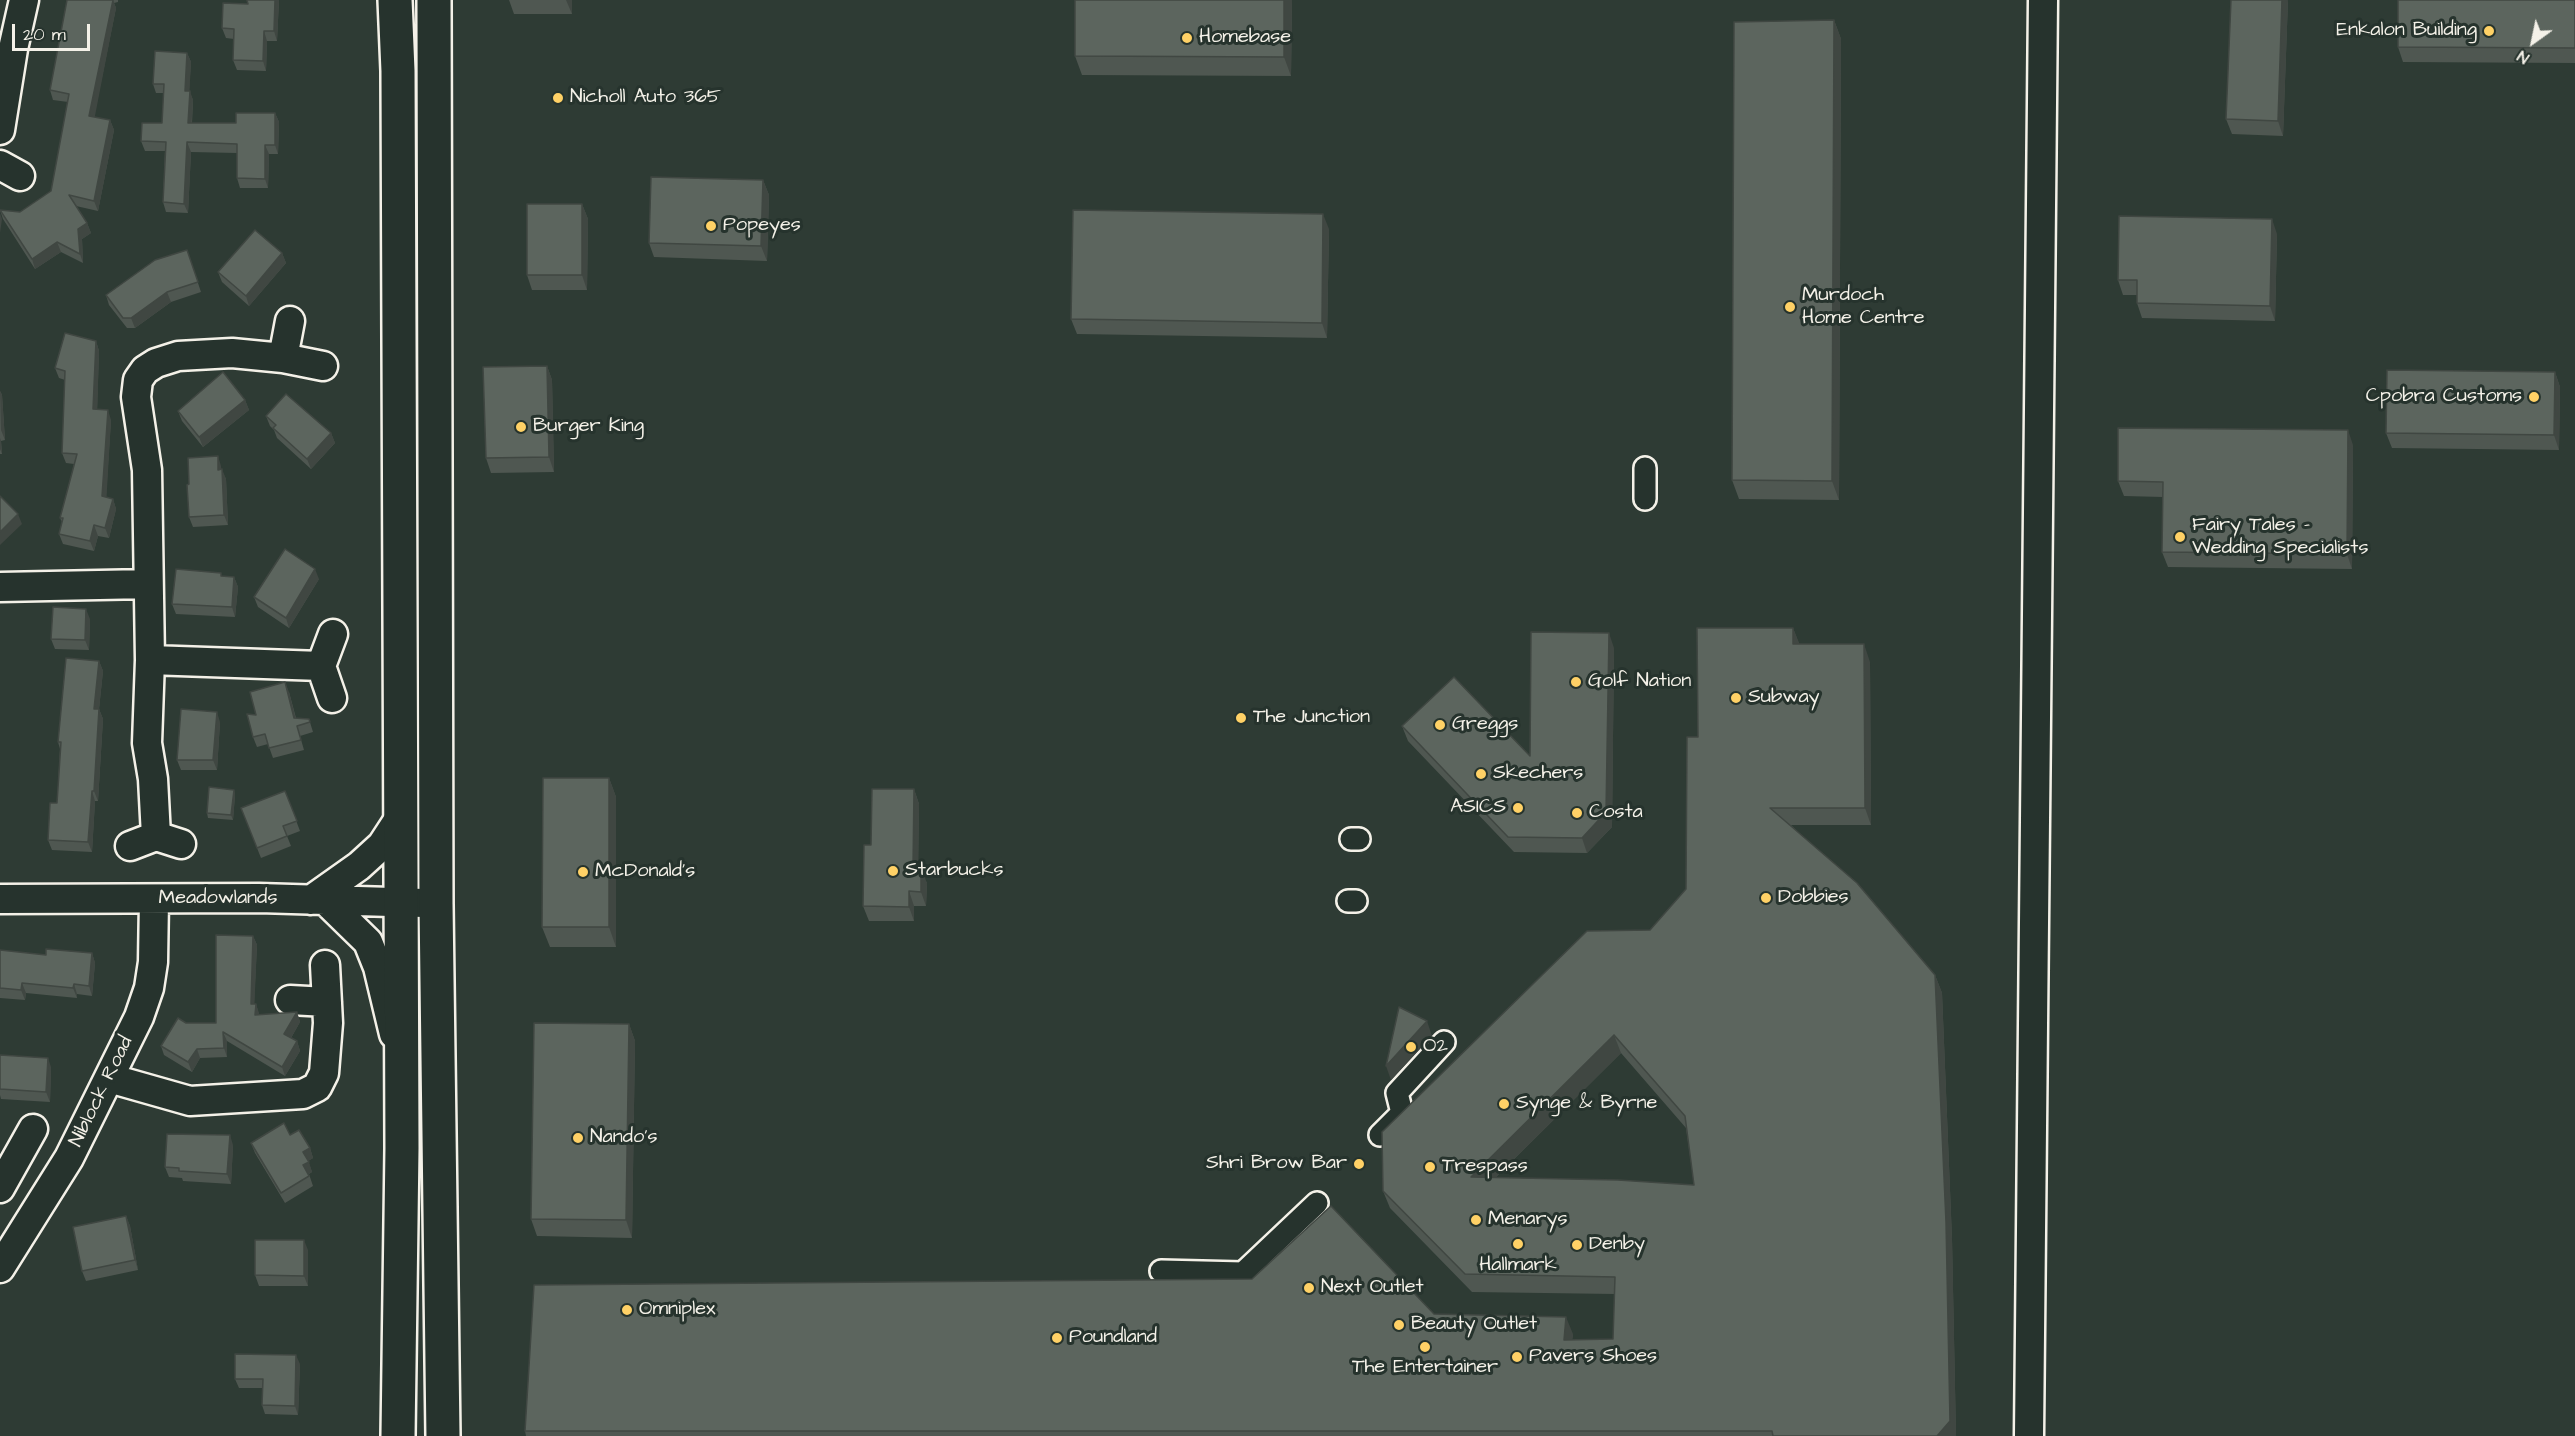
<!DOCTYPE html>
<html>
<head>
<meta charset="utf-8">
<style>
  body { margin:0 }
  #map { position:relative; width:2575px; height:1436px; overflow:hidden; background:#2e3b34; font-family:"Architects Daughter",sans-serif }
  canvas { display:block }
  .north { position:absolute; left:2503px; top:12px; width:60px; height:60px; -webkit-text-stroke:4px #26332d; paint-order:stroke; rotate:213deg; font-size:16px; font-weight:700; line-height:24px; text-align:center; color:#f4f1e8 }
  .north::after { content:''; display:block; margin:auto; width:21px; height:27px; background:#f4f1e8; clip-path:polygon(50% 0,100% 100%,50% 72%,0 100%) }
  .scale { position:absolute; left:12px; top:24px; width:78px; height:27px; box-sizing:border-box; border:3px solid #f4f1e8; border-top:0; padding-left:8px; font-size:18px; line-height:21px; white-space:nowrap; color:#f4f1e8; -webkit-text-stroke:4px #26332d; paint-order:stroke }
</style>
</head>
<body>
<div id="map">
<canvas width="2575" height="1436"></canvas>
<div class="north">N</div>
<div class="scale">20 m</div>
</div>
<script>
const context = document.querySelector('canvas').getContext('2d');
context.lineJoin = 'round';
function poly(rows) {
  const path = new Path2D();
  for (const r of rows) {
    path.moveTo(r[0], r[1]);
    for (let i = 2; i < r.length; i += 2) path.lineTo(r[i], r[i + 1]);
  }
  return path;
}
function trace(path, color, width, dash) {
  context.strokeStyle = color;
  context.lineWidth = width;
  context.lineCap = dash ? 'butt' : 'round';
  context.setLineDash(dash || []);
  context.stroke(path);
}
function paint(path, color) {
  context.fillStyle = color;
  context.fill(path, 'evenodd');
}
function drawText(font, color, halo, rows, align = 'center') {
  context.font = font + ' "Architects Daughter",sans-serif';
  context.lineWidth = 6;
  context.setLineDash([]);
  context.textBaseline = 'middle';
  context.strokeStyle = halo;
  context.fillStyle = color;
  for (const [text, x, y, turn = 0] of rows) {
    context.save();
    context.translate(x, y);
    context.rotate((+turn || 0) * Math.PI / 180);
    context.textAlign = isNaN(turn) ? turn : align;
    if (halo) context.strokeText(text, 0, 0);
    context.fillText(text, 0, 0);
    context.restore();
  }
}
const pedestrian = poly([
  [1645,499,1645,468],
  [1351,839,1359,839],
  [1348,901,1356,901],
  [1380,1135,1402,1113,1397,1093,1444,1042],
  [1161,1271,1243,1273,1317,1203]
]);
const minor = poly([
  [0,130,13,49,24,0],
  [0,165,20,176],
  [283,358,290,321],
  [0,587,148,584],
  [150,660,321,666],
  [332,698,321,666,333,634],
  [156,836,153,779,147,743,150,660,147,470,136,397,138,380,145,370,156,363,178,356,232,353,283,358,323,366],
  [130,846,156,836,181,844],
  [0,899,259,898,424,903],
  [311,900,359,866,382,845,399,819],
  [325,900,368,942,378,967,394,1034],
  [290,1000,327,1002],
  [109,1078,190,1101,303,1094,317,1087,324,1073,328,1023,325,965],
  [0,1188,33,1129],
  [0,1268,69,1158,139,1017,149,988,153,962,154,900],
  [2029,1436,2043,0]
]);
const trunk = poly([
  [395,0,398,71,402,1148,398,1436],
  [434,0,436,904,443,1436]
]);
trace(pedestrian, '#f4f1e8', 26);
trace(minor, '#f4f1e8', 33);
trace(trunk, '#f4f1e8', 38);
trace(pedestrian, '#26332d', 21);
trace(minor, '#26332d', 28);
trace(trunk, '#26332d', 33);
paint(poly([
  [67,0,118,0,118,2,114,3,116,8,94,117,110,120,114,130,98,211,76,206,87,223,91,233,82,239,83,263,61,252,35,269,3,219,0,210,20,212,51,191,68,102,53,100,50,90],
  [279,0,277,41,267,41,266,71,237,70,233,60,234,39,226,38,222,28,248,4],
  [509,0,572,0,572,14,514,14],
  [1292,0,1291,76,1082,75,1075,56],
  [2288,0,2283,136,2232,134,2226,119],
  [2575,0,2575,63,2403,62,2398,47],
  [1834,20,1841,39,1839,500,1739,499,1732,480],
  [187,53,191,62,189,91,193,100,192,123,236,123,275,113,279,122,278,154,269,154,268,188,240,188,237,178,237,153,191,152,188,213,166,212,163,202,165,151,145,151,141,141,162,123,164,93,156,93,153,84],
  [763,180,769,195,767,261,654,257,649,243],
  [582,204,588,219,587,290,532,290,527,275],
  [1329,229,1327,338,1077,334,1071,319],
  [2277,234,2275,321,2142,318,2137,303,2137,295,2123,295,2118,280],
  [187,250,201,292,171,302,135,328,127,328,109,305,106,295],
  [282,253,286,263,249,306,222,282,218,272],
  [96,341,99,351,97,410,111,420,106,497,113,499,116,509,109,538,98,536,94,551,63,544,59,534,62,522,60,518,74,464,66,463,62,453,65,380,59,378,55,368],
  [547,366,552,380,554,472,491,473,486,458],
  [2555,372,2560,387,2559,450,2392,448,2386,433],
  [0,391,2,395,5,440,1,441,2,454,0,454],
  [245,400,249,410,203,447,182,421,178,411],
  [266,416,331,433,335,443,311,469,277,438,274,430,270,426],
  [2353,445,2352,569,2168,567,2162,552,2163,497,2124,496,2118,481],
  [221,466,221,469,226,479,228,525,193,527,189,517,189,484],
  [222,576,234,577,238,587,235,617,176,614,172,604],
  [319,579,289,628,258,607,254,597],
  [90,619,89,650,55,649,51,639],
  [1793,628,1799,644,1870,662,1871,825,1791,825,1935,975,1942,993,1952,1239,1956,1436,526,1436,525,1431,1434,1314,1573,1334,1572,1340,1613,1339,1615,1294,1472,1292,1390,1208,1383,1191,1650,930,1686,889,1698,737],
  [1621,1053,1686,1128,1694,1185,1495,1178],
  [1614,648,1612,827,1587,853,1514,852,1408,741,1402,726,1530,756],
  [99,661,103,671,99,709,103,719,98,801,95,801,92,852,52,850,48,840,57,803,60,749,58,742],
  [289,692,296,718,309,719,313,732,300,736,304,750,273,758,268,744,257,747,253,737,256,715],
  [220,722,217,770,181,770,177,760],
  [609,778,616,797,616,947,550,947,542,927],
  [914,789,919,804,918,868,927,883,926,906,914,906,914,921,869,921,863,906,871,845],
  [234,790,235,795,233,820,208,818,207,813],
  [285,791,300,831,287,836,291,846,261,858,241,808],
  [253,936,257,945,254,1004,256,1004,259,1015,297,1012,300,1022,291,1038,297,1041,300,1051,285,1076,227,1041,227,1057,200,1058,192,1072,164,1055,161,1046,186,1023,216,1023],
  [0,950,46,955,92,953,95,963,92,996,77,994,77,998,26,993,25,1000,0,998],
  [629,1024,635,1041,632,1238,537,1236,531,1219],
  [0,1055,51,1067,50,1102,1,1099,0,1095],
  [290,1135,310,1148,313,1158,308,1161,312,1172,309,1174,313,1186,285,1203,255,1153,251,1143],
  [233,1145,231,1184,183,1181,182,1178,169,1177,165,1167],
  [126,1216,130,1226,138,1270,86,1281,82,1271],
  [308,1250,308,1286,259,1286,255,1275],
  [300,1364,298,1415,265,1414,262,1405,262,1388,239,1388,235,1379]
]), '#4f5751');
paint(poly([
  [113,0,116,8,93,126,89,116],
  [275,0,279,0,277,41,274,31],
  [566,0,572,0,572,14],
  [1284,0,1292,0,1291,76,1284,57],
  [2282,0,2288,0,2283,136,2278,121],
  [1834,20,1841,39,1839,500,1832,481],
  [264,31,267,41,266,71,263,61],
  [187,53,191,62,189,100,185,91],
  [190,91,193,100,191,132,188,123],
  [275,113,279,122,278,154,275,145],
  [110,120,114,130,98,211,94,201],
  [187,142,191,152,188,213,184,204],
  [265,145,269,154,268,188,265,179],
  [763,180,769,195,767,261,761,246],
  [582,204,588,219,587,290,582,275],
  [0,213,2,219,0,233],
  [1323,214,1329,229,1327,338,1322,323],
  [2272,219,2277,234,2275,321,2270,306],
  [87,223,91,233,82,239,83,263,80,254,78,229],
  [57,242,61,252,35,269,32,259],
  [282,253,286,263,249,306,246,296],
  [167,292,171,302,135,328,131,318],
  [96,341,99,351,97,419,93,409],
  [547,366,552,380,554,472,549,457],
  [2555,372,2560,387,2559,450,2554,435],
  [0,391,2,395,5,440,1,430],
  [245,400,249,410,203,447,199,437],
  [108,410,111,420,106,506,102,496],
  [2348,430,2353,445,2352,569,2347,554],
  [331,433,335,443,311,469,307,459],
  [0,438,1,441,2,454,0,449],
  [218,456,221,466,222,480,218,470],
  [222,469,226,479,228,525,224,515],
  [113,499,116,509,109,538,105,528],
  [18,514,22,524,0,545,0,532],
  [94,525,98,536,94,551,90,541],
  [315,569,319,579,289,628,286,618],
  [234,577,238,587,235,617,232,607],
  [86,609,90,619,89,650,85,640],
  [1793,628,1800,645,1793,644],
  [1609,633,1614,648,1612,827,1587,853,1582,838],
  [1864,644,1870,662,1871,825,1865,808],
  [99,661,103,671,98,719,94,709],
  [285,682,289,692,298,728,294,718],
  [99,709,103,719,98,801,94,791],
  [217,712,220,722,217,770,213,760],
  [609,778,616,797,616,947,609,927],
  [914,789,919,804,918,883,913,868],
  [234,790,235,795,233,820,231,815],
  [92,791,95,801,92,852,88,842],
  [921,868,927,883,926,906,921,892],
  [909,891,914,906,914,921,909,907],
  [253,936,257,945,254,1013,251,1004],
  [92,953,95,963,92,996,89,986],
  [1935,975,1942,993,1952,1239,1956,1436,1937,1436],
  [22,983,26,993,25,1000,21,990],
  [74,984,77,994,77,998,73,988],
  [256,1004,259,1013,259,1024,255,1015],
  [297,1012,300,1022,288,1043,284,1034],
  [1427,1021,1432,1036,1391,1080,1386,1066],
  [629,1024,635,1041,632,1238,626,1220],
  [223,1032,227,1041,227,1057,224,1048],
  [1614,1035,1621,1053,1478,1195,1471,1177],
  [297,1041,300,1051,285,1076,282,1067],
  [197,1049,200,1058,192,1072,188,1062],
  [48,1058,51,1067,50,1102,46,1092],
  [230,1135,233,1145,231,1184,227,1174],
  [310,1148,313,1158,307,1162,303,1152],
  [309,1162,312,1172,307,1175,303,1165],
  [126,1216,130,1226,138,1270,135,1260],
  [304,1240,308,1250,308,1286,304,1276],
  [1566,1317,1573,1334,1570,1357,1564,1340],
  [296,1355,300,1364,298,1415,295,1406]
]), '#404742');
const building = poly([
  [67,0,113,0,89,116,110,120,94,201,69,195,87,223,78,229,80,254,57,242,32,259,0,210,20,212,51,191,69,94,50,90,67,0],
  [247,0,275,0,274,31,264,31,263,61,233,60,234,29,222,28,223,3,248,4,247,0],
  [1075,0,1284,0,1284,57,1075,56,1075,0],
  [2231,0,2282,0,2278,121,2226,119,2231,0],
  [2398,0,2575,0,2575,48,2398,47,2398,0],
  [1834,20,1832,481,1732,480,1734,22,1834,20],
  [155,51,187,53,185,91,190,91,188,123,236,123,236,113,275,113,275,145,265,145,265,179,237,178,237,144,187,142,184,204,163,202,166,142,141,141,142,123,162,123,164,84,153,84,155,51],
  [651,177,763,180,761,246,649,243,651,177],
  [527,204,582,204,582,275,527,275,527,204],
  [1073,210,1323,214,1322,323,1071,319,1073,210],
  [2119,216,2272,219,2270,306,2137,303,2137,280,2118,280,2119,216],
  [255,230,282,253,246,296,218,272,255,230],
  [187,250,198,282,167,292,131,318,123,318,106,295,155,260,187,250],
  [65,333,96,341,93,409,108,410,102,496,113,499,105,528,94,525,90,541,59,534,63,518,60,518,77,454,62,453,65,371,55,368,65,333],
  [547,366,549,457,486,458,483,367,547,366],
  [2387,370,2555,372,2554,435,2386,433,2387,370],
  [223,372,245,400,199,437,178,411,223,372],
  [286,394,331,433,307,459,273,428,276,425,266,416,286,394],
  [2118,428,2348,430,2347,554,2162,552,2163,482,2118,481,2118,428],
  [218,456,218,470,222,469,224,515,189,517,187,485,189,484,188,458,218,456],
  [0,496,18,514,0,532,0,496],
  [285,549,315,569,286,618,254,597,285,549],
  [176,569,221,573,221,576,234,577,232,607,172,604,176,569],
  [53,607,86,609,85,640,51,639,53,607],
  [1697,628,1793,628,1793,644,1864,644,1865,808,1770,808,1857,883,1935,975,1946,1222,1950,1421,1937,1436,1773,1436,1772,1431,525,1431,534,1285,1252,1279,1331,1206,1434,1314,1566,1317,1564,1340,1613,1339,1615,1277,1465,1274,1383,1191,1382,1132,1587,931,1650,930,1686,889,1687,737,1698,737,1697,628],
  [1614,1035,1685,1116,1694,1185,1618,1180,1471,1177,1614,1035],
  [1531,632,1609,633,1606,812,1582,838,1508,837,1402,726,1454,677,1530,756,1531,632],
  [66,658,99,661,94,709,99,709,94,791,92,791,88,842,48,840,50,803,57,803,61,742,58,742,66,658],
  [285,682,294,718,309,719,310,722,297,726,301,740,269,748,265,734,253,737,247,714,256,715,250,692,285,682],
  [181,709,217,712,213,760,177,760,181,709],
  [543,778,609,778,609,927,542,927,543,778],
  [209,787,234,790,231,815,207,813,209,787],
  [872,789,914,789,913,868,921,868,921,892,909,891,909,907,863,906,864,845,871,845,872,789],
  [285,791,297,821,283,826,287,836,257,848,241,808,285,791],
  [216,935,253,936,251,1004,256,1004,255,1015,297,1012,284,1034,297,1041,282,1067,223,1032,224,1048,197,1049,188,1062,161,1046,178,1018,186,1023,216,1023,216,935],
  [46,949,92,953,89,986,74,984,73,988,22,983,21,990,0,988,0,950,46,955,46,949],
  [1399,1007,1427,1021,1386,1066,1399,1007],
  [534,1023,629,1024,626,1220,531,1219,534,1023],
  [0,1055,48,1058,46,1092,0,1089,0,1055],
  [284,1123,290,1135,299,1130,310,1148,303,1152,309,1162,303,1165,309,1176,281,1193,251,1143,284,1123],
  [167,1134,230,1135,227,1174,179,1171,179,1168,165,1167,167,1134],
  [126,1216,135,1260,82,1271,73,1227,126,1216],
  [255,1240,304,1240,304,1276,255,1275,255,1240],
  [235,1354,296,1355,295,1406,262,1405,263,1379,235,1379,235,1354]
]);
paint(building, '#5c655e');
trace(building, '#404742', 1.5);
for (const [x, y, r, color] of [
  [2489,31,6,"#ffd166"],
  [1187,38,6,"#ffd166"],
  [558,98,6,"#ffd166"],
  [711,226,6,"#ffd166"],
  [1790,307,6,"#ffd166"],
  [2534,397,6,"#ffd166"],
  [521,427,6,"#ffd166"],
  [2180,537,6,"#ffd166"],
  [1576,682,6,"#ffd166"],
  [1736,698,6,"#ffd166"],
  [1241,718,6,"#ffd166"],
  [1440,725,6,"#ffd166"],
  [1481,774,6,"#ffd166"],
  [1518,808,6,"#ffd166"],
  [1577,813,6,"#ffd166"],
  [893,871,6,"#ffd166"],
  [583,872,6,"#ffd166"],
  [1766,898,6,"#ffd166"],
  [1411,1047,6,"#ffd166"],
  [1504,1104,6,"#ffd166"],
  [578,1138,6,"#ffd166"],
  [1359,1164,6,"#ffd166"],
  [1430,1167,6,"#ffd166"],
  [1476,1220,6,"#ffd166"],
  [1518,1244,6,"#ffd166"],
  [1577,1245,6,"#ffd166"],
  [1309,1288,6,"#ffd166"],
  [627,1310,6,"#ffd166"],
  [1399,1325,6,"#ffd166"],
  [1057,1338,6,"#ffd166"],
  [1425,1347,6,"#ffd166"],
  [1517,1357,6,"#ffd166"]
]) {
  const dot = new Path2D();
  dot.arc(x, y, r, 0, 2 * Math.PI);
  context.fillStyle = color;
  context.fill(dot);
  trace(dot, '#26332d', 2);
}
drawText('20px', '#f4f1e8', '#26332d', [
  ["Enkalon Building",2477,31,"right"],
  ["Homebase",1199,38],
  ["Nicholl Auto 365",570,98],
  ["Popeyes",723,226],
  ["Murdoch",1802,296],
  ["Home Centre",1802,319],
  ["Cpobra Customs",2522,397,"right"],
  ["Burger King",533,427],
  ["Fairy Tales -",2192,526],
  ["Wedding Specialists",2192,549],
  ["Golf Nation",1588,682],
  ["Subway",1748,698],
  ["The Junction",1253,718],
  ["Greggs",1452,725],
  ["Skechers",1493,774],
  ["ASICS",1506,808,"right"],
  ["Costa",1589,813],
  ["Starbucks",905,871],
  ["McDonald's",595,872],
  ["Dobbies",1778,898],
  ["O2",1423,1047],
  ["Synge & Byrne",1516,1104],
  ["Nando's",590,1138],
  ["Shri Brow Bar",1347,1164,"right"],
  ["Trespass",1442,1167],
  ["Menarys",1488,1220],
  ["Denby",1589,1245],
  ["Hallmark",1518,1266,"center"],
  ["Next Outlet",1321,1288],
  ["Omniplex",639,1310],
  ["Beauty Outlet",1411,1325],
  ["Poundland",1069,1338],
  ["Pavers Shoes",1529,1357],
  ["The Entertainer",1425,1368,"center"]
], 'left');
drawText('20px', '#f4f1e8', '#26332d', [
  ["Meadowlands",218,899],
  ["Niblock Road",102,1092,-64]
]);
</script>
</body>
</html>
